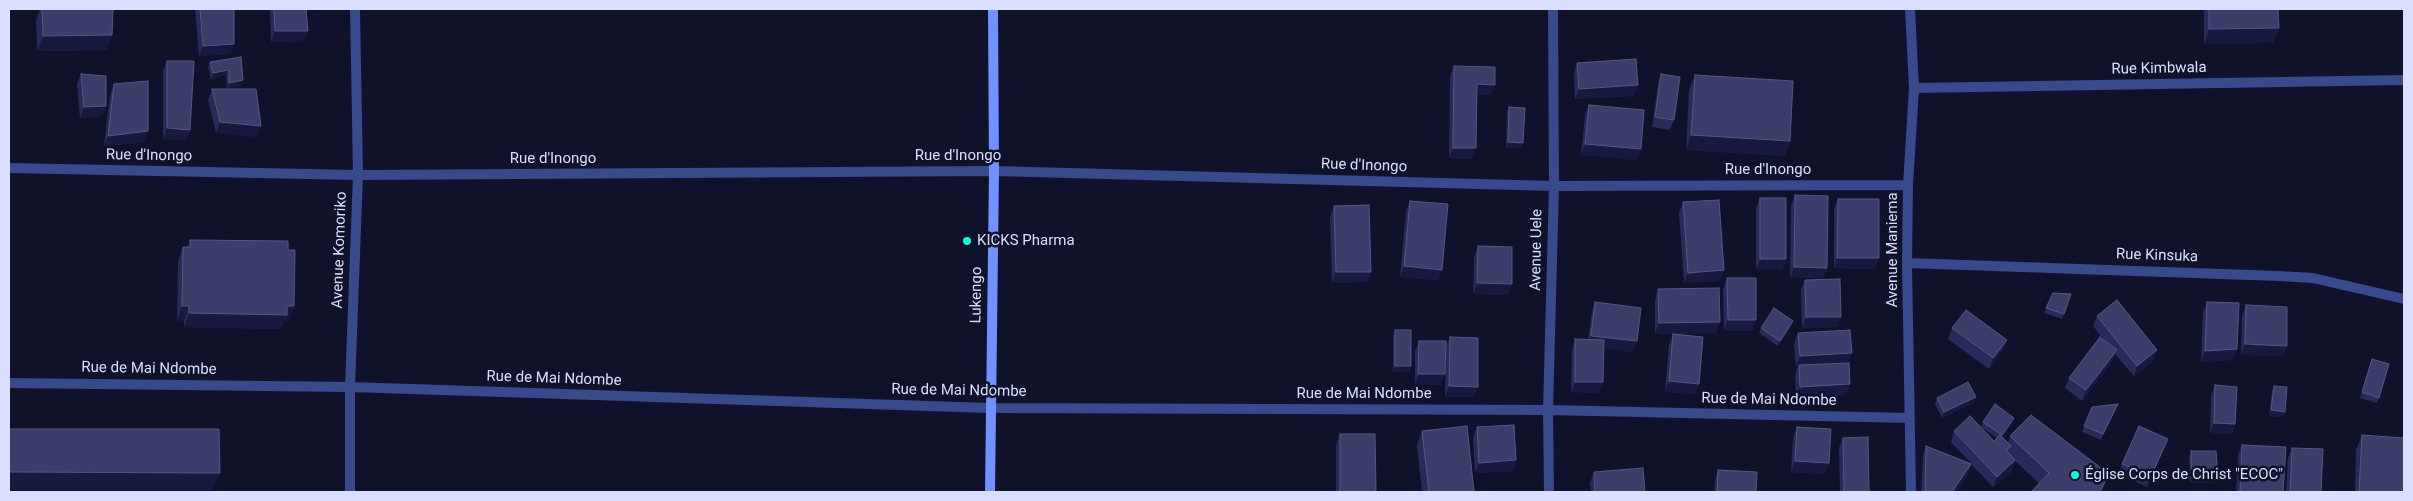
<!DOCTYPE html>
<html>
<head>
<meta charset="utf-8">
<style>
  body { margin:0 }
  #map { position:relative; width:2413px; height:501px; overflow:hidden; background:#10122b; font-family:Roboto,sans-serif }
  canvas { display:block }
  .frame { position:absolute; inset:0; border:10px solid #dadfff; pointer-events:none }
</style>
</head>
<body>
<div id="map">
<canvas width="2413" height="501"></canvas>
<div class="frame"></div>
</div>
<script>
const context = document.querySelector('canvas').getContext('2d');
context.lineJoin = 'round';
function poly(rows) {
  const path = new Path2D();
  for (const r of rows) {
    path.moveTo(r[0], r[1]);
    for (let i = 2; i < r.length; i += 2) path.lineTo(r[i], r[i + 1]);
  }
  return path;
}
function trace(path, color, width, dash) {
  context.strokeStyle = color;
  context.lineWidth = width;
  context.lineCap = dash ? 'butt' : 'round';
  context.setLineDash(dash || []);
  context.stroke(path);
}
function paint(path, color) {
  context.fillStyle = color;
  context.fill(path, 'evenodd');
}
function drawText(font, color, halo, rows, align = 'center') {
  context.font = font + ' Roboto,sans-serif';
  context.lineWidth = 5;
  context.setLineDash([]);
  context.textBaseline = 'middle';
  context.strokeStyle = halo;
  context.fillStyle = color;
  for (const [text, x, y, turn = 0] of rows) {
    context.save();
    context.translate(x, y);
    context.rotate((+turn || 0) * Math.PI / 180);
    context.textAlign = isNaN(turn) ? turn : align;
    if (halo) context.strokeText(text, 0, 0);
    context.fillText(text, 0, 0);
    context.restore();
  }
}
trace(poly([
  [1910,9,1914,88,1908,185,1907,263,1911,492],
  [1914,88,2404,80],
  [9,168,358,175,994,171,1554,186,1908,185],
  [1907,263,2279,276,2313,278,2404,299],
  [9,383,350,387,990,408,1548,410,1909,418],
  [350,492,350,387,358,175,355,9],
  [1549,492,1548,410,1554,186,1553,9]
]), '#394a8c', 10);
trace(poly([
  [990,492,994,171,993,9]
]), '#7191ff', 10);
paint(poly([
  [40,9,113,9,107,50,37,51,36,20],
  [195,9,234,9,231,54,199,56],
  [270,9,306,9,308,31,304,41,271,42],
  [2204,9,2278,9,2279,28,2273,43,2204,44],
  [241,57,243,80,241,86,227,88,226,75,211,79,208,67,210,62],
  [167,61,190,130,186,140,163,139,163,71],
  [1577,63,1634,96,1575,99,1574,73],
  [1454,66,1491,95,1477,95,1472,159,1449,158,1450,76],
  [81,74,106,106,102,117,80,118,77,84],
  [1661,74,1674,120,1670,130,1652,127,1658,84],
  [1695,75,1790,141,1785,156,1686,150,1689,90],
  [114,84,144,142,104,146,110,95],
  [212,89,257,137,216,133,208,100],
  [1589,105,1641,149,1637,160,1581,155,1585,115],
  [1509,107,1521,148,1506,148,1507,112],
  [1795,195,1827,268,1823,278,1790,278,1791,206],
  [1760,198,1786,259,1782,270,1756,270,1756,208],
  [1838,199,1879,258,1875,269,1834,268,1834,209],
  [1410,201,1442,270,1438,280,1400,277,1406,211],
  [1683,202,1720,281,1684,283,1679,213],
  [1334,206,1371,272,1367,282,1332,283,1330,217],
  [190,240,289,321,284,321,281,329,184,327,184,321,177,321,178,261,183,247,188,247],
  [1478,246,1512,284,1508,295,1473,294,1474,257],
  [1727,278,1756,320,1752,331,1724,331,1723,289],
  [1805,280,1837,327,1802,328,1801,290],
  [1658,289,1716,333,1655,334,1655,300],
  [2071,294,2062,319,2044,313,2046,308],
  [1595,302,1633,352,1603,348,1603,382,1599,393,1571,392,1572,350,1575,339,1588,339,1592,312],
  [2207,302,2233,360,2201,362,2203,312],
  [2246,305,2287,346,2283,356,2241,355,2242,316],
  [2097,316,2153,361,2134,376,2115,354,2113,360,2082,401,2065,388,2069,378,2104,340,2093,326],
  [1791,326,1778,346,1759,333,1761,328],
  [1952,328,2003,350,1989,369,1948,339],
  [1395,330,1411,366,1409,372,1393,372,1393,336],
  [1798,333,1848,363,1850,384,1846,395,1796,397,1795,376,1798,366,1796,367,1794,344],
  [1673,334,1695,394,1665,392,1669,345],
  [1450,337,1474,397,1445,397,1446,347],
  [1419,341,1441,385,1415,384,1415,351],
  [2372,359,2389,364,2377,403,2360,398],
  [2215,385,2235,424,2232,434,2210,433,2211,396],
  [2274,386,2285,412,2283,417,2269,416,2272,391],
  [1937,398,1974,402,1942,418,1935,404],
  [2092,407,2116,409,2101,440,2082,432],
  [1983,422,2012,423,2002,438,2008,443,2010,436,2103,488,2102,492,2031,492,2039,483,2015,461,2012,471,1993,487,1971,464,1968,474,1956,492,1921,492,1923,456,1926,446,1971,463,1951,442,1954,431,1994,441,1997,438,1981,427],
  [1477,427,1513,471,1475,473,1473,437],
  [1797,427,1825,474,1791,472,1793,438],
  [1422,431,1474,492,1422,492,1417,445],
  [1340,434,1376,492,1336,492,1336,445],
  [2362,435,2404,492,2355,492,2356,450],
  [1843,438,1869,492,1840,492,1839,448],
  [2168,439,2147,487,2118,474,2122,464],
  [2242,445,2283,492,2236,492,2238,455],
  [2292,448,2321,492,2286,492,2288,458],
  [2191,451,2218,476,2216,482,2190,483,2189,457],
  [1718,470,1756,492,1714,492,1715,480],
  [1594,472,1645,492,1591,492,1590,483]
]), '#282b59');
paint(poly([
  [2279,28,2273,43,2204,44,2209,29],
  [275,31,308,31,304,41,271,42],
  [112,35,107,50,37,51,43,36],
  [234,44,231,54,199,56,203,46],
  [229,70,226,75,211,79,213,73],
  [243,80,241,86,227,88,229,83],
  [1477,84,1495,85,1491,95,1473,95],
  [1638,85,1634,96,1575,99,1579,89],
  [106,106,102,117,80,118,84,107],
  [220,122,261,126,257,137,216,133],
  [167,128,190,130,186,140,163,139],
  [148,131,144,142,104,146,108,136],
  [1691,135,1790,141,1785,156,1686,150],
  [1508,142,1523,143,1521,148,1506,148],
  [1585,144,1641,149,1637,160,1581,155],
  [1453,148,1476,148,1472,159,1449,158],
  [1837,258,1879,258,1875,269,1834,268],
  [1760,259,1786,259,1782,270,1756,270],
  [1404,266,1442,270,1438,280,1400,277],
  [1794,267,1827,268,1823,278,1790,278],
  [1724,270,1720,281,1684,283,1688,273],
  [1336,272,1371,272,1367,282,1332,283],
  [1477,283,1512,284,1508,295,1473,294],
  [182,306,189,306,184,321,177,321],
  [287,306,294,306,289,321,284,321,281,329,184,327,189,313],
  [1806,317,1841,317,1837,327,1802,328],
  [1728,320,1756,320,1752,331,1724,331],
  [1793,321,1791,326,1778,346,1780,341],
  [1720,322,1716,333,1655,334,1659,323],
  [1591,336,1637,341,1633,352,1588,346],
  [2007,340,2003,350,1989,369,1993,358],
  [2245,344,2287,346,2283,356,2241,355],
  [2237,349,2233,360,2201,362,2205,351],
  [2117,350,2113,360,2082,401,2086,390],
  [2157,350,2153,361,2134,376,2137,366],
  [1852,353,1848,363,1796,367,1800,356],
  [1395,366,1411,366,1409,372,1393,372],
  [1418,374,1445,374,1441,385,1415,384],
  [1669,381,1699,384,1695,394,1665,392],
  [1575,382,1603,382,1599,393,1571,392],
  [1850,384,1846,395,1796,397,1800,387],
  [1449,386,1478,387,1474,397,1445,397],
  [1976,397,1974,402,1942,418,1944,412],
  [2118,404,2116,409,2101,440,2103,434],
  [2271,410,2285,412,2283,417,2269,416],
  [2014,418,2012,423,2000,440,2002,435],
  [2214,423,2235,424,2232,434,2210,433],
  [2168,439,2164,449,2147,487,2151,476],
  [1516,460,1513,471,1475,473,1479,463],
  [2015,460,2012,471,1993,487,1997,477],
  [1795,461,1829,463,1825,474,1791,472],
  [1971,464,1968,474,1956,492,1952,492],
  [9,472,220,473,213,490,9,490],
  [2109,474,2102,492,2100,492],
  [2218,476,2216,482,2190,483,2192,478]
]), '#17193f');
const building = poly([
  [42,9,113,9,112,35,43,36,42,9],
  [200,9,234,9,234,44,203,46,200,9],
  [274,9,306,9,308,31,275,31,274,9],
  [2209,9,2278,9,2279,28,2209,29,2209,9],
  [241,57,243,80,229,83,229,70,213,73,210,62,241,57],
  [1636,59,1638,85,1579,89,1577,63,1636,59],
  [167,61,194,61,190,130,167,128,167,61],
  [1454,66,1495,67,1495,85,1477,84,1476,148,1453,148,1454,66],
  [81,74,106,76,106,106,84,107,81,74],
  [1661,74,1680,77,1674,120,1655,117,1661,74],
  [1695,75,1793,81,1790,141,1691,135,1695,75],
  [148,81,148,131,108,136,114,84,148,81],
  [212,89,256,89,261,126,220,122,212,89],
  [1589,105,1644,110,1641,149,1585,144,1589,105],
  [1509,107,1525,108,1523,143,1508,142,1509,107],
  [1795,195,1828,196,1827,268,1794,267,1795,195],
  [1760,198,1786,198,1786,259,1760,259,1760,198],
  [1838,199,1879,199,1879,258,1837,258,1838,199],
  [1719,200,1724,270,1688,273,1683,202,1719,200],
  [1410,201,1448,204,1442,270,1404,266,1410,201],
  [1369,205,1371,272,1336,272,1334,206,1369,205],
  [190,240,288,241,288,250,295,250,294,306,287,306,287,315,189,313,189,306,182,306,183,247,190,247,190,240],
  [1478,246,1512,247,1512,284,1477,283,1478,246],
  [1727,278,1756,278,1756,320,1728,320,1727,278],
  [1840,279,1841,317,1806,317,1805,280,1840,279],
  [1719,288,1720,322,1659,323,1658,289,1719,288],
  [2053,293,2071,294,2064,314,2046,308,2053,293],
  [2117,300,2157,350,2137,366,2097,316,2117,300],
  [1595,302,1641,308,1637,341,1591,336,1595,302],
  [2207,302,2239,303,2237,349,2205,351,2207,302],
  [2246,305,2287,307,2287,346,2245,344,2246,305],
  [1774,308,1793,321,1780,341,1761,328,1774,308],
  [1966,310,2007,340,1993,358,1952,328,1966,310],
  [1395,330,1411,330,1411,366,1395,366,1395,330],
  [1850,330,1852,353,1800,356,1798,333,1850,330],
  [1673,334,1703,337,1699,384,1669,381,1673,334],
  [1450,337,1478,338,1478,387,1449,386,1450,337],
  [2100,337,2117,350,2086,390,2069,378,2100,337],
  [1575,339,1604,340,1603,382,1575,382,1575,339],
  [1419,341,1446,341,1445,374,1418,374,1419,341],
  [2372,359,2389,364,2379,398,2362,392,2372,359],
  [1849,363,1850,384,1800,387,1799,365,1849,363],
  [1968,382,1976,397,1944,412,1937,398,1968,382],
  [2215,385,2237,387,2235,424,2214,423,2215,385],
  [2274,386,2287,387,2285,412,2271,410,2274,386],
  [1995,404,2014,418,2002,435,1983,422,1995,404],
  [2118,404,2103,434,2084,426,2092,407,2118,404],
  [2031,415,2109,474,2100,492,2031,492,2049,473,2010,436,2031,415],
  [1970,416,1994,441,2000,435,2011,446,2006,450,2015,460,1997,477,1954,431,1970,416],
  [1514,425,1516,460,1479,463,1477,427,1514,425],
  [1467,426,1474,492,1429,492,1422,431,1467,426],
  [2139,426,2168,439,2151,476,2122,464,2139,426],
  [1797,427,1831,429,1829,463,1795,461,1797,427],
  [9,429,219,429,220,473,9,472,9,429],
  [1340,434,1375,434,1376,492,1340,492,1340,434],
  [2362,435,2404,438,2404,492,2359,492,2362,435],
  [1868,437,1869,492,1844,492,1843,438,1868,437],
  [2242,445,2286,447,2283,492,2240,492,2242,445],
  [1926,446,1971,464,1952,492,1925,492,1926,446],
  [2292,448,2323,449,2321,492,2290,492,2292,448],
  [2191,451,2216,451,2218,476,2192,478,2191,451],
  [1643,468,1645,492,1595,492,1594,472,1643,468],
  [1718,470,1757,472,1756,492,1717,492,1718,470]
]);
paint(building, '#3b3e6b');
trace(building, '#545782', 1);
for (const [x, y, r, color] of [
  [967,241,5,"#06ffd9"],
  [2075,475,5,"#06ffd9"]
]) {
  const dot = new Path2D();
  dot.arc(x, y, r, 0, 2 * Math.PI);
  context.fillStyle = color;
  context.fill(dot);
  trace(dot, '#10122b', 2);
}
drawText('15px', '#dadfff', '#10122b', [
  ["Rue Kimbwala",2159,69,-1],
  ["Rue d'Inongo",149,156,1],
  ["Rue d'Inongo",958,156],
  ["Rue d'Inongo",553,159],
  ["Rue d'Inongo",1364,166,2],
  ["Rue d'Inongo",1768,170],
  ["Avenue Komoriko",340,250,-88],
  ["Avenue Uele",1537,250,-89],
  ["Avenue Maniema",1893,250,-90],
  ["Rue Kinsuka",2157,256,2],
  ["Lukengo",977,295,-89],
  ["Rue de Mai Ndombe",149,369,1],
  ["Rue de Mai Ndombe",554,379,2],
  ["Rue de Mai Ndombe",959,391,1],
  ["Rue de Mai Ndombe",1364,394],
  ["Rue de Mai Ndombe",1769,400,1]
]);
drawText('15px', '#dadfff', '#10122b', [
  ["KICKS Pharma",977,241],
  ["Église Corps de Christ \"ECOC\"",2085,475]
], 'left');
</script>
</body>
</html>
